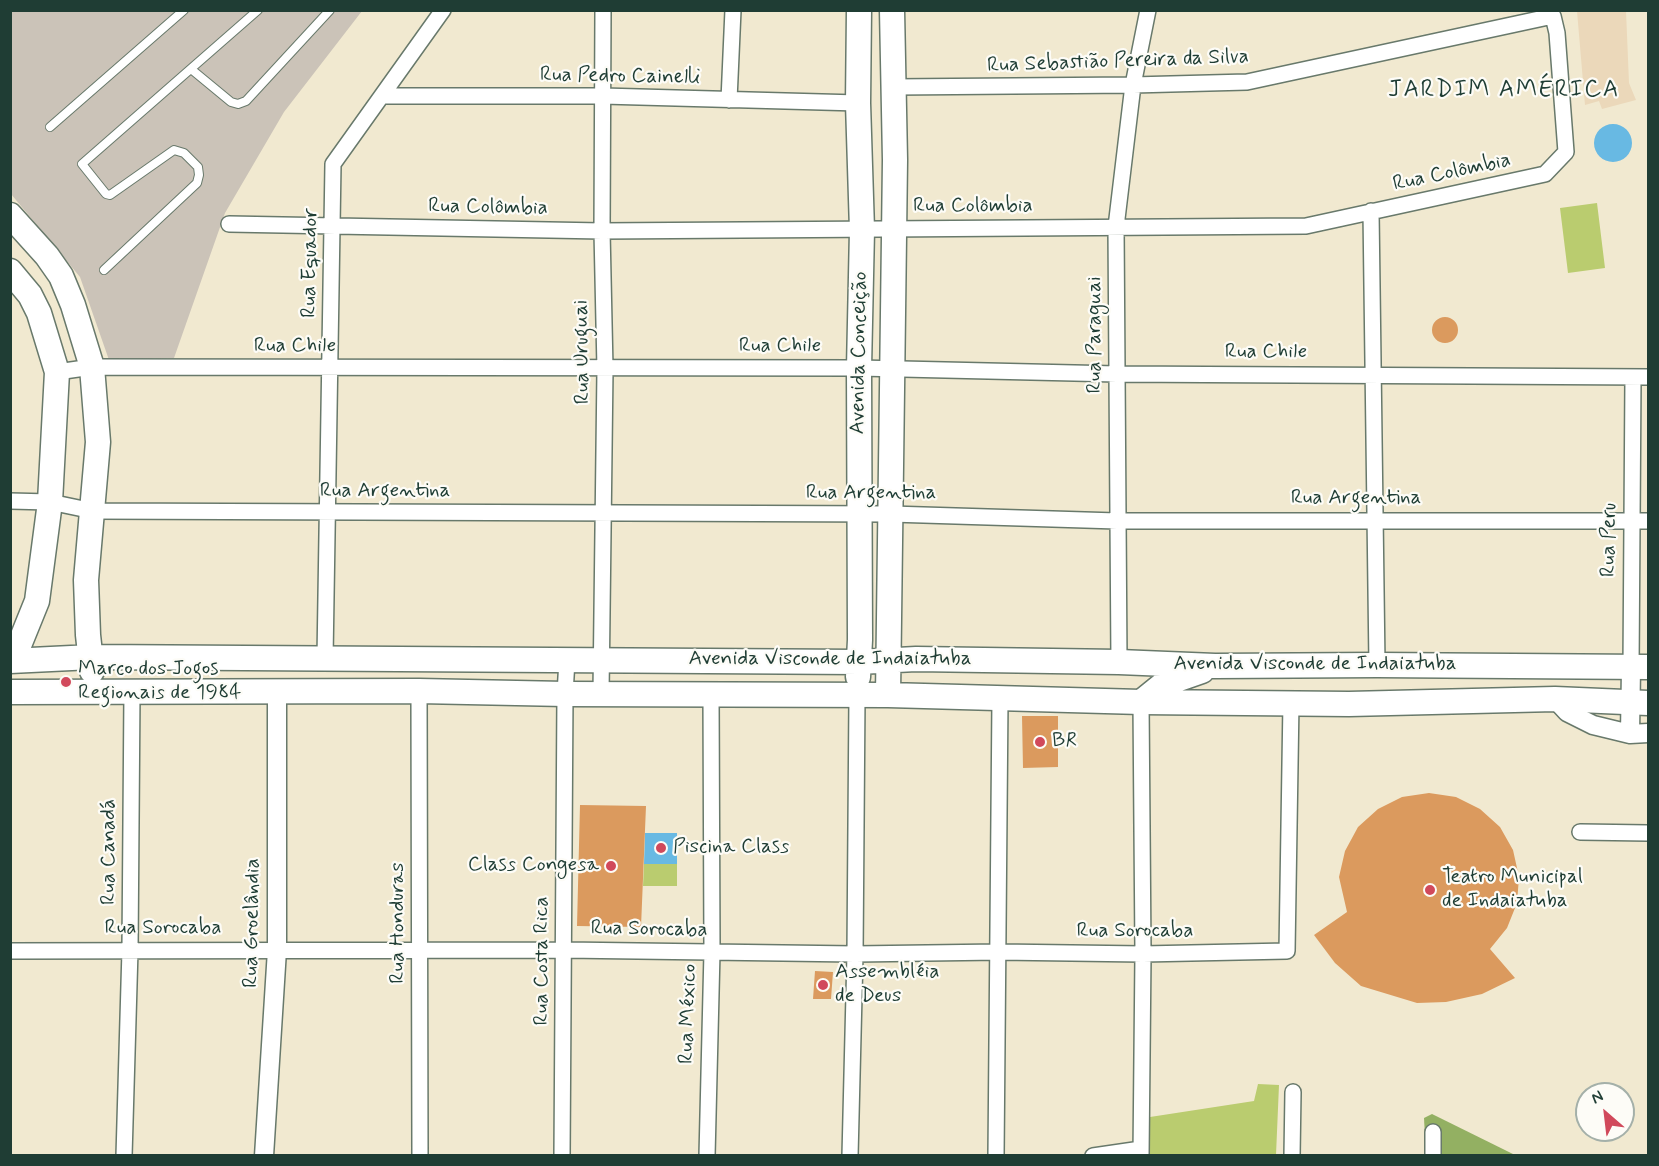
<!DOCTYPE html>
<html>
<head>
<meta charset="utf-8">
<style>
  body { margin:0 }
  #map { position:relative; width:1659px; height:1166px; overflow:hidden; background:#f1e9d0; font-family:Mynerve,sans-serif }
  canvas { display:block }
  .frame { position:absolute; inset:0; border:12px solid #1f3d34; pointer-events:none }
  .north { position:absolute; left:1575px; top:1082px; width:60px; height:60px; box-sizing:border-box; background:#fdfcf7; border:2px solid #a4b0a9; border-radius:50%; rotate:332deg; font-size:16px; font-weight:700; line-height:24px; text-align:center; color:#1f3d34 }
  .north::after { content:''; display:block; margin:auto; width:21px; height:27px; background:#d1495b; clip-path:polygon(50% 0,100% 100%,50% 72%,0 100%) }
</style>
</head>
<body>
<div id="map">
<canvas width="1659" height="1166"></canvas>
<div class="frame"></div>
<div class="north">N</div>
</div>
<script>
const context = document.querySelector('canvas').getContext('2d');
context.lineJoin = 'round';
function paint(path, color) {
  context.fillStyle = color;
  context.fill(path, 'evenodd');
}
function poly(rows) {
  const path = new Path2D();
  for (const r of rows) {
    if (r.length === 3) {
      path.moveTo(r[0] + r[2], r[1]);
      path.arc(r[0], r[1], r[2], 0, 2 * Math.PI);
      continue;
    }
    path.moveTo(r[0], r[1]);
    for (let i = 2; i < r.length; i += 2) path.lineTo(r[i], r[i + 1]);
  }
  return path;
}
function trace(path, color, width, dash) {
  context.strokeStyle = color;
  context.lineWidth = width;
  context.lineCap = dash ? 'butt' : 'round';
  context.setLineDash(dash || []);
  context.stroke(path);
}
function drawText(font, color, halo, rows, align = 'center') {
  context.font = font + ' Mynerve,sans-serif';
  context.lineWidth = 4.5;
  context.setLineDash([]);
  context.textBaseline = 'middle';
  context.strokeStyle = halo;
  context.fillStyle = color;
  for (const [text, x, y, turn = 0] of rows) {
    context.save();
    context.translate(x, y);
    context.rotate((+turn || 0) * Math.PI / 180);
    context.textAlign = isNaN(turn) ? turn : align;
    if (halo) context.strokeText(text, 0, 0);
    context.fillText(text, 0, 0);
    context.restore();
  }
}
paint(poly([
  [1577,11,1626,11,1629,83,1636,100,1602,109,1599,101,1585,105]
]), '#ebd8ba');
paint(poly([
  [10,11,362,11,284,112,225,213,174,358,109,360,80,277,11,194]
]), '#cbc3b8');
paint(poly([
  [1597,203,1605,268,1568,273,1560,208],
  [644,864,677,864,677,886,643,886],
  [1258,1084,1279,1085,1276,1155,1150,1155,1150,1117,1254,1101]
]), '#bacc6f');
paint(poly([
  [1432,1114,1515,1155,1426,1155,1424,1118]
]), '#93b062');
paint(poly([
  [1613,143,19],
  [645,833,677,833,677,864,644,864]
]), '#68b9e3');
paint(poly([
  [1445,330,13],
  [1022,716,1058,716,1058,767,1023,768],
  [1429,793,1456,797,1480,809,1500,827,1513,850,1519,877,1517,903,1507,928,1490,949,1515,978,1482,994,1446,1002,1417,1003,1361,986,1335,963,1314,935,1347,912,1339,877,1345,851,1358,827,1378,809,1402,797],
  [580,805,646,806,641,927,577,926],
  [815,971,833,972,831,999,813,999]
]), '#db9a5e');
const service = poly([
  [191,69,231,102,238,104,246,101,330,10],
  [50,127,184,10],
  [104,270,197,183,199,175,198,167,184,153,174,150,110,195,106,194,82,164,258,10]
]);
const minor = poly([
  [382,96,603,96,858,103],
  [729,100,733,10],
  [1371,211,1377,665],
  [229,224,602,231,1306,226,1545,174,1566,152,1557,33,1553,16,1247,82,1133,85,894,87],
  [57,372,92,367,859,368,1117,374,1648,377],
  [10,501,50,502,93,511,891,514,1117,521,1648,521],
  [325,658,333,164,443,10],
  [1119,662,1116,227,1133,85,1148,10],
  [1631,668,1633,377],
  [419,691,420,1156],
  [601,693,605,369,602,231,603,10],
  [1141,702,1143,954,1141,1156],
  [1580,832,1648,833],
  [10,951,565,950,855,954,999,952,1143,954,1287,951,1291,702],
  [1433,1132,1433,1156],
  [124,1156,130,950,132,692],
  [562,1156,565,694,567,660],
  [707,1156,712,952,711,694],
  [850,1156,855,954,857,696],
  [996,1156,1000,699],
  [1093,1156,1141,1149],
  [1292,1156,1293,1092]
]);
const tertiary = poly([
  [1555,699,1567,712,1593,725,1630,734,1648,733],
  [1630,734,1631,668],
  [264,1156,277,950,277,692]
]);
const primary = poly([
  [10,215,47,256,61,276,73,305,92,367,98,442,86,580,88,635,92,671],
  [10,271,30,295,39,313,57,372,50,502,37,601,20,643,10,658],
  [10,661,92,657,859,662,916,659,1119,662,1215,666,1377,665,1648,667],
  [858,677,860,640,859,368,862,230,858,103,859,10],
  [10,692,419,691,565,694,888,695,1141,702,1349,704,1555,699,1648,703],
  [888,695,895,160,892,10],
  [1141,702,1162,685,1202,671]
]);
trace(service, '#68796b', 10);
trace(minor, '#68796b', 18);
trace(tertiary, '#68796b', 21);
trace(primary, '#68796b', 27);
trace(service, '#fff', 8);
trace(minor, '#fff', 15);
trace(tertiary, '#fff', 18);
trace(primary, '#fff', 24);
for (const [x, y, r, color] of [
  [66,682,6,"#d1495b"],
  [1040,742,6,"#d1495b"],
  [661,848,6,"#d1495b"],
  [611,866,6,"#d1495b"],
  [1430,890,6,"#d1495b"],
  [823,985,6,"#d1495b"]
]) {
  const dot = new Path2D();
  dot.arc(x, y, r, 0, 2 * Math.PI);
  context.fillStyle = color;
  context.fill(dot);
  trace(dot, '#fdfcf7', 2);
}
drawText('21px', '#1f3d34', '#fdfcf7', [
  ["Rua Sebastião Pereira da Silva",1118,62,-2],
  ["Rua Pedro Cainelli",620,77,1],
  ["Rua Colômbia",1452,173,-12],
  ["Rua Colômbia",973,207],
  ["Rua Colômbia",488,208,1],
  ["Rua Equador",311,263,-89],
  ["Rua Paraguai",1096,335,-90],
  ["Rua Chile",295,347],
  ["Rua Chile",780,347],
  ["Rua Uruguai",583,352,-91],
  ["Avenida Conceição",860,353,-89],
  ["Rua Chile",1266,353],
  ["Rua Argentina",385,492],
  ["Rua Argentina",871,494],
  ["Rua Argentina",1356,499],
  ["Rua Peru",1610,540,-89],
  ["Avenida Visconde de Indaiatuba",830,660],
  ["Avenida Visconde de Indaiatuba",1315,665],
  ["Rua Canadá",110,852,-90],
  ["Rua Groelândia",253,923,-89],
  ["Rua Honduras",399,923,-90],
  ["Rua Sorocaba",163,929],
  ["Rua Sorocaba",649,930,1],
  ["Rua Sorocaba",1135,932],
  ["Rua Costa Rica",543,961,-90],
  ["Rua México",689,1014,-88]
]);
drawText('21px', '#1f3d34', '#fdfcf7', [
  ["Marco dos Jogos",78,670],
  ["Regionais de 1984",78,694],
  ["BR",1052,742],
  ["Piscina Class",673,848],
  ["Class Congesa",599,866,"right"],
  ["Teatro Municipal",1442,878],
  ["de Indaiatuba",1442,902],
  ["Assembléia",835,973],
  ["de Deus",835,997]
], 'left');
context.letterSpacing = '1.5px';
drawText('24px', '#1f3d34', '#fdfcf7', [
  ["JARDIM AMÉRICA",1504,91]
]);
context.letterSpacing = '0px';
</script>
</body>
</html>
